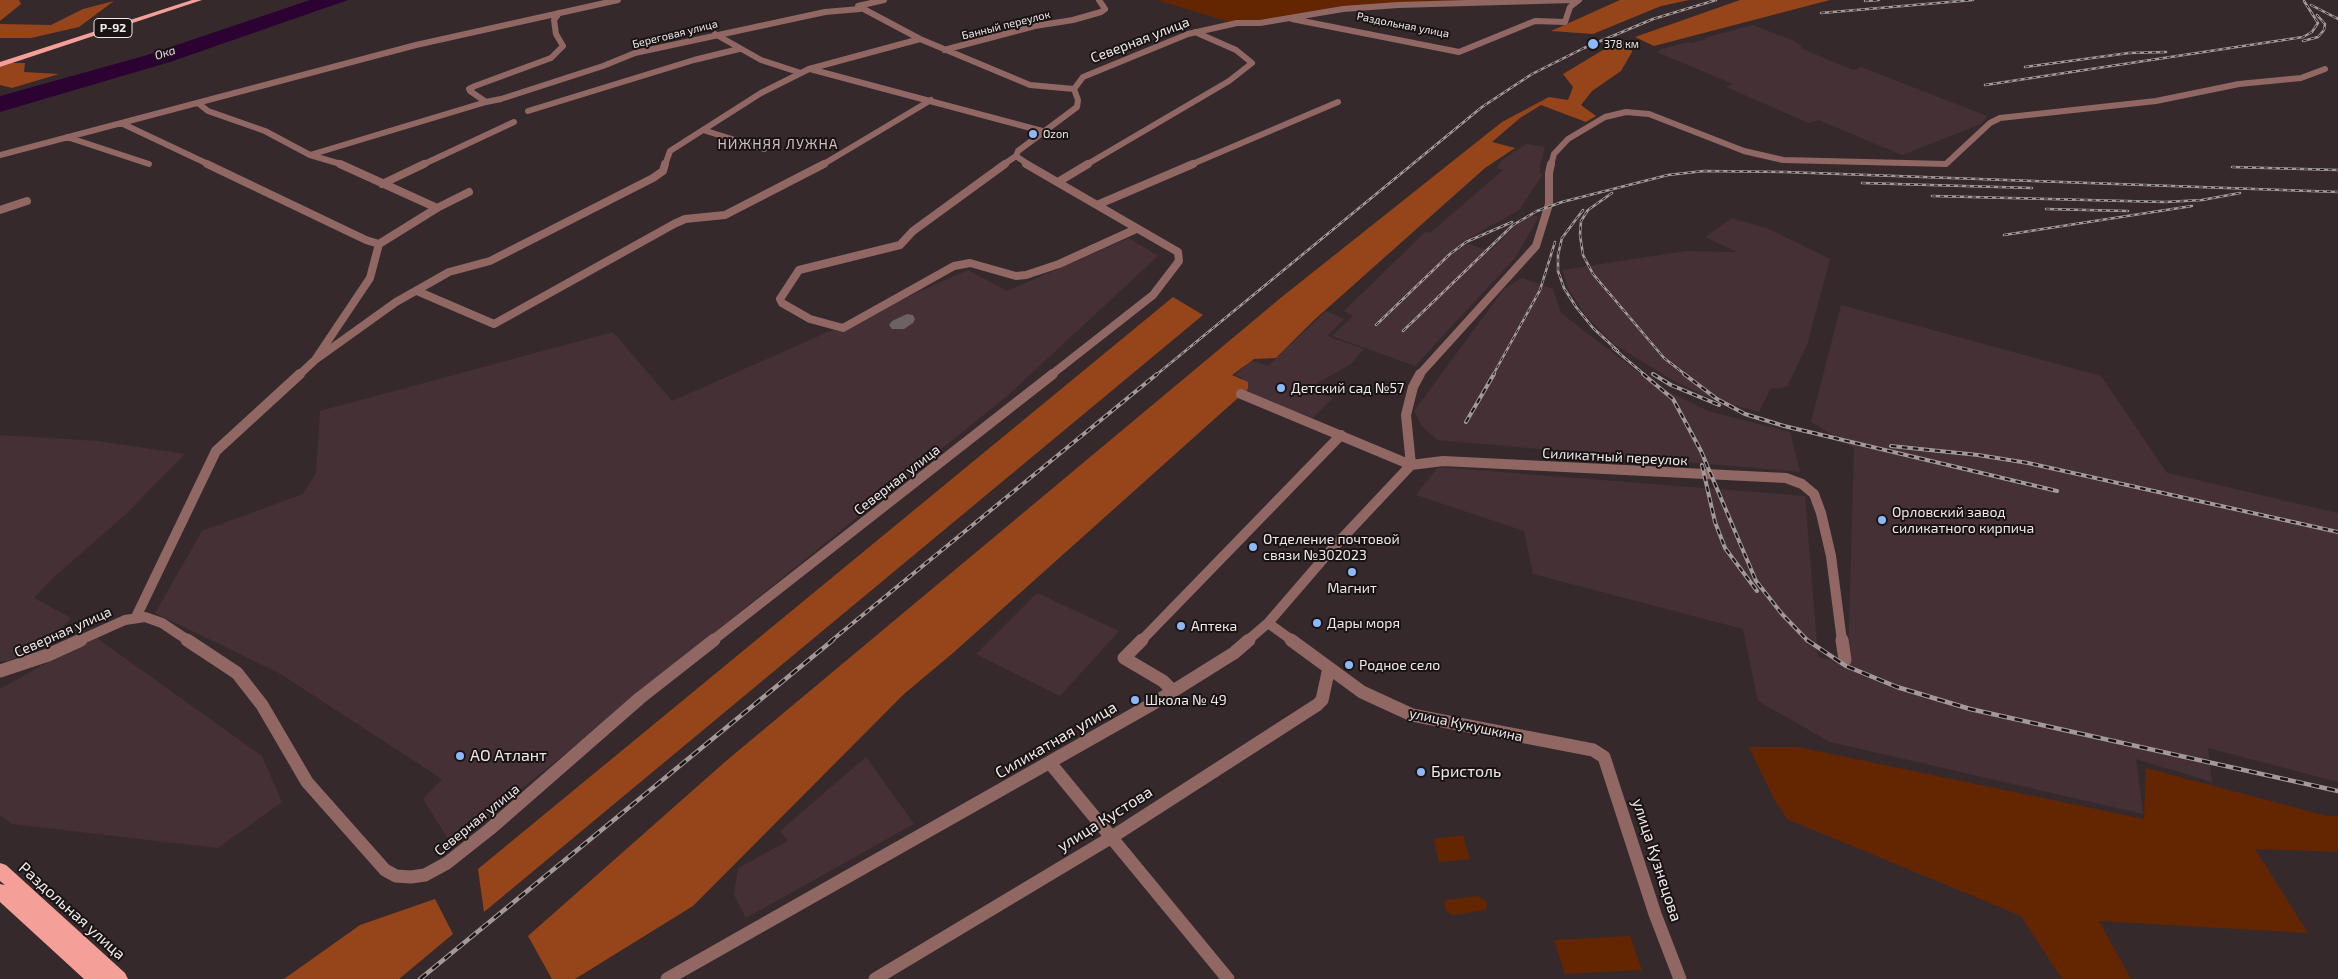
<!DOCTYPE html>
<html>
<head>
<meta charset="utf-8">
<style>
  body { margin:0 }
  canvas { display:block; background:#35292b }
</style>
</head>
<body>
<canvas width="2338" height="979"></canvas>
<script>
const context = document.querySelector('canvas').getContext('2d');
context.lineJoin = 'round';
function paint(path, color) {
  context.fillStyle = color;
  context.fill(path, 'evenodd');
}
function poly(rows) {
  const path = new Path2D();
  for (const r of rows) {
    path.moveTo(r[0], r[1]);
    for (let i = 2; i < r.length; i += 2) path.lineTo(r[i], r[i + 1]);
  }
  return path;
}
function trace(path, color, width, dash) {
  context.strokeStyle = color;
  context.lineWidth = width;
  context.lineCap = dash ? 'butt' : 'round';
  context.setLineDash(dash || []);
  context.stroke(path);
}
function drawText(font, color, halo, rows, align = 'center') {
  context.font = font + ' "Exo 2",sans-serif';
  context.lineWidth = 4;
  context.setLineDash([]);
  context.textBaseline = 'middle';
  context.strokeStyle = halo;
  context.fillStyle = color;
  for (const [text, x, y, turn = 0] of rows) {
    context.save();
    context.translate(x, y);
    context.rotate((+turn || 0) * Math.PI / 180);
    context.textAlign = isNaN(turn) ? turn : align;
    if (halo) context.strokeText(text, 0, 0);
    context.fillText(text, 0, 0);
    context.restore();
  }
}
paint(poly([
  [1753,25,1794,41,1802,47,1800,48,1853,70,1861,67,1987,116,1981,124,1902,155,1819,120,1809,123,1726,87,1733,84,1657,52,1662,49,1688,42,1691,43,1707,39,1704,38],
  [1526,144,1545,147,1540,165,1540,174,1543,174,1519,210,1462,242,1490,251,1515,226,1532,215,1539,217,1515,258,1415,366,1332,336,1353,316,1344,311,1426,231,1430,233,1503,170,1497,168,1502,160],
  [1732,218,1769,229,1830,259,1807,345,1787,387,1770,389,1759,412,1715,400,1674,381,1615,345,1586,316,1569,290,1562,270,1686,251,1737,252,1705,237],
  [1129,238,1158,256,1007,396,452,845,423,799,442,779,279,673,155,613,202,531,303,494,316,473,320,411,613,332,672,401,968,270,1007,291],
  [1522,278,1553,289,1561,313,1655,385,1708,411,1790,432,1800,472,1437,440,1422,426,1414,411,1504,289],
  [1841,305,2101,376,2167,473,2338,513,2338,782,2208,748,2212,782,2136,759,2143,814,1830,742,1758,701,1743,629,1533,574,1524,531,1416,495,1438,467,1805,496,1818,657,1848,663,1854,448,1811,422],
  [1326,311,1344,319,1327,336,1364,349,1351,364,1316,384,1329,389,1324,395,1333,398,1313,418,1233,387,1243,378,1235,375,1251,360,1268,366],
  [0,435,98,441,185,454,125,515,54,577,34,598,71,618,46,644,8,661,0,661],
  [1037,593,1119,631,1060,696,976,654],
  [94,636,262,756,282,802,218,848,12,824,0,815,0,689],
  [866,757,914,824,746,918,734,895,738,868,788,841,780,831]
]), '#443035');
paint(poly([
  [1157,0,1518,0,1419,2,1261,21,1229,22],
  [1749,747,1798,747,2144,819,2146,768,2327,816,2338,816,2338,852,2255,849,2308,933,2099,921,2131,979,2062,979,2021,916,1787,819,1773,797],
  [1463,835,1470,859,1439,862,1434,839],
  [1478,896,1486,901,1487,906,1485,910,1453,915,1446,911,1444,903,1446,900],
  [1630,936,1642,970,1565,974,1554,940]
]), '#632600');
paint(poly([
  [0,0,19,0,21,4,0,21],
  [1620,0,1689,0,1661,6,1593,34,1551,31],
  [1740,0,1830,0,1654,46,1635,37],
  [114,1,79,27,31,38,0,38,0,24,51,25,83,9],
  [1618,41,1631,42,1632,52,1621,71,1592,91,1581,105,1596,116,1586,122,1541,105,1520,118,1492,142,1515,148,1485,168,1313,321,1276,358,1254,359,1232,375,1248,382,1248,389,953,653,904,694,693,906,575,979,552,979,528,936,726,761,1283,296,1502,122,1549,97,1568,100,1573,87,1563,74],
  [12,63,25,63,24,72,59,74,12,88,0,85,0,67],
  [1173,297,1203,315,484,912,478,869],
  [435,899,453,934,399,979,284,979,360,925]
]), '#954519');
paint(poly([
  [310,0,348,0,170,62,0,112,0,96,144,56]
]), '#2c0232');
paint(poly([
  [907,314,913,315,915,319,913,323,904,329,892,329,889,325,892,321,907,314]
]), '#6c6163');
trace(poly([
  [884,0,858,6,920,39,1030,85,1074,89],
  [559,13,554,20,556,34,563,46,551,58,475,86,469,89,470,91,486,102,501,99,603,66,635,53,825,12,860,9],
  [1292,19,1459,52,1535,21,1565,22,1570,7,1579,0],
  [715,34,761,60,801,73],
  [944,50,1035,26,1073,20,1101,12,1105,9,1099,0],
  [810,69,1046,132],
  [198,103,208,111,265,131,310,155,344,165],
  [528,111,694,60,739,49],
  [121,123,210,165],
  [703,130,764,149],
  [67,137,149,164],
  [0,155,416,45,618,0],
  [310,155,486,102],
  [422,165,514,122],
  [665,165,670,151,761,93,809,69,920,39],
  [822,165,931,100],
  [1003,165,1016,156],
  [1029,165,1016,156,1018,151,1077,107,1078,100,1074,89,1083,77,1188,34,1237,23,1260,23,1343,9,1398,5,1572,0],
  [1086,165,1229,81,1252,63,1236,50,1195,32],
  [1190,165,1338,102],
  [1551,165,1554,154,1568,139,1605,117,1626,112,1649,114,1744,151,1783,160,1946,164,1990,123,2000,118,2156,101,2239,84,2301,78,2325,69]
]), '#906763', 6);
trace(poly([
  [207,164,366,240,379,244],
  [340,164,437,208],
  [1005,164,913,231,900,245,799,270,780,299,782,303,810,319,843,328,954,266,970,263,1016,276,1026,275,1059,264,1136,229],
  [1026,164,1178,252,1179,261,1153,295,1051,375],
  [1058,182,1088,164],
  [382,184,424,164],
  [1097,205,1193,164],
  [0,210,27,201],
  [417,291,494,324,674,224,685,219,725,215,824,164],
  [315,360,396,302,449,272,490,261,653,178,663,171,665,164],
  [299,375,315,360,370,278,379,244,437,208,469,192],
  [1419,375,1536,246,1549,204,1549,173,1551,164]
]), '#906763', 8);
trace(poly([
  [1241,394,1411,465],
  [1411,465,1406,415,1413,387,1420,374],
  [136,617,216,451,300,374],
  [1268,623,1293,641],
  [78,641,125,620,145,617,162,623,189,641],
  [712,641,1053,374],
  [1141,641,1341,435],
  [1247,641,1268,623,1331,550,1411,465,1443,461,1786,478,1802,484,1814,494,1821,513,1831,556,1842,641]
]), '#906763', 10);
trace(poly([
  [187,640,237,673,262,705,307,782,385,870,396,876,411,877,425,875,447,863,490,829,640,698,714,640],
  [1142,640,1124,658,1163,681,1173,691],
  [1291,640,1362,692,1412,715,1593,750,1604,757,1655,914,1680,979],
  [1842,640,1845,660],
  [0,671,48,655,81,640],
  [1050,763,1228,979],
  [667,979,1154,703,1234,653,1249,640],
  [875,979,1112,837,1317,705,1322,700,1329,668]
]), '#906763', 13);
paint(poly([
  [192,0,202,0,0,67,0,62,192,0],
  [0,863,6,865,125,973,128,979,84,979,0,902,0,884,5,885,0,881,0,863]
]), '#f49f98');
const railFar2 = poly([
  [1865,1,1879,0],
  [2311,5,2338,19],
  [1821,13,1973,0],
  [2303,41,2318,37,2324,30,2325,24,2317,15],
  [2025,67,2129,53,2166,52],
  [1985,85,2303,37,2312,32,2318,23,2304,1],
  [2232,167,2338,170],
  [1862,183,2032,188],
  [1612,193,1588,210,1581,221,1580,235,1583,255,1593,274,1664,358,1686,375],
  [1932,196,2165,202,2202,200,2240,193],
  [2046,209,2128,211],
  [1583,210,1562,238,1558,255,1558,271,1564,288,1576,307,1593,328,1618,351],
  [2004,235,2192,206],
  [1376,325,1450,254,1466,242,1512,222],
  [1403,331,1513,225,1537,211,1562,202,1668,175,1704,171,1785,172,2338,192],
  [1613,348,1645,375],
  [1156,375,1482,107,1532,74,1584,48,1653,19,1716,0],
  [1493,375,1540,290,1555,242]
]);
const railFar1 = poly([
  [1643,374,1673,399,1701,451,1756,581,1782,614,1808,641],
  [1653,374,1671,385,1719,405],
  [1684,374,1717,399,1745,414,1784,426,2057,491],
  [1466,422,1494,374],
  [1891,446,1978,455,2028,463,2338,532],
  [1702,465,1715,522,1725,548,1757,591],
  [831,641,1157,374]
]);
const rail = poly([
  [1807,640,1846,666,1897,687,1970,709,2338,791],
  [420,979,833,640]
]);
trace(railFar2, '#a3999b', 2.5);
trace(railFar1, '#a3999b', 4);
trace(rail, '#a3999b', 4.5);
trace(railFar2, '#191314', 1, [4]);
trace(railFar1, '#191314', 2, [5.5]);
trace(rail, '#191314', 2.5, [8]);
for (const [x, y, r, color] of [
  [1593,44,6,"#8db9fc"],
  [1033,134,5,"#8db9fc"],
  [1281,388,5,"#8db9fc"],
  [1882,520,5,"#8db9fc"],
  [1253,547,5,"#8db9fc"],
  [1352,572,5,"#8db9fc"],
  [1317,623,5,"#8db9fc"],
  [1181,626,5,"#8db9fc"],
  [1349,665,5,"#8db9fc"],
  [1135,700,5,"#8db9fc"],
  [460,756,5,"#8db9fc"],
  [1421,772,5,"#8db9fc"]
]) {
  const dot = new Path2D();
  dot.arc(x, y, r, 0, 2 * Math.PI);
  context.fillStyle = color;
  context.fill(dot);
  trace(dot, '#191314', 2);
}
drawText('11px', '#f1e8ea', '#191314', [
  ["Банный переулок",1006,25,-14],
  ["Раздольная улица",1403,25,11],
  ["Береговая улица",675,34,-14]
]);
drawText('11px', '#f1e8ea', '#191314', [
  ["378 км",1604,44],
  ["Ozon",1043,134]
], 'left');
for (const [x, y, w] of [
  [113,28,38]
]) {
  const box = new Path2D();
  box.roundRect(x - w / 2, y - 9.5, w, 19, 4);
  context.fillStyle = '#191314';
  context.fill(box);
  trace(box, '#f1e8ea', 1);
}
drawText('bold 12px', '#f1e8ea', null, [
  ["Р-92",113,28]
]);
drawText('italic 12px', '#f0d0f4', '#191314', [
  ["Ока",165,53,-18]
]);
drawText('14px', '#f1e8ea', '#191314', [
  ["Северная улица",1140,40,-21],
  ["Силикатный переулок",1615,457,3],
  ["Северная улица",897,480,-38],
  ["Северная улица",63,632,-24],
  ["улица Кукушкина",1466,725,12],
  ["Северная улица",477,820,-39]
]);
context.letterSpacing = '1px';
drawText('14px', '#cfbfc2', '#191314', [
  ["НИЖНЯЯ ЛУЖНА",778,144]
]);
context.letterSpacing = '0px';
drawText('14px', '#f1e8ea', '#191314', [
  ["Детский сад №57",1291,388],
  ["Орловский завод",1892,512],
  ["силикатного кирпича",1892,528],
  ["Отделение почтовой",1263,539],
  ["связи №302023",1263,555],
  ["Магнит",1352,588,"center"],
  ["Дары моря",1327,623],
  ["Аптека",1191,626],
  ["Родное село",1359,665],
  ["Школа № 49",1145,700]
], 'left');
drawText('16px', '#f1e8ea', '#191314', [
  ["Силикатная улица",1056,740,-30],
  ["улица Кустова",1105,819,-32],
  ["улица Кузнецова",1657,860,72],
  ["Раздольная улица",72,911,42]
]);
drawText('16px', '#f1e8ea', '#191314', [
  ["АО Атлант",470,756],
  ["Бристоль",1431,772]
], 'left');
</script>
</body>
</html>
